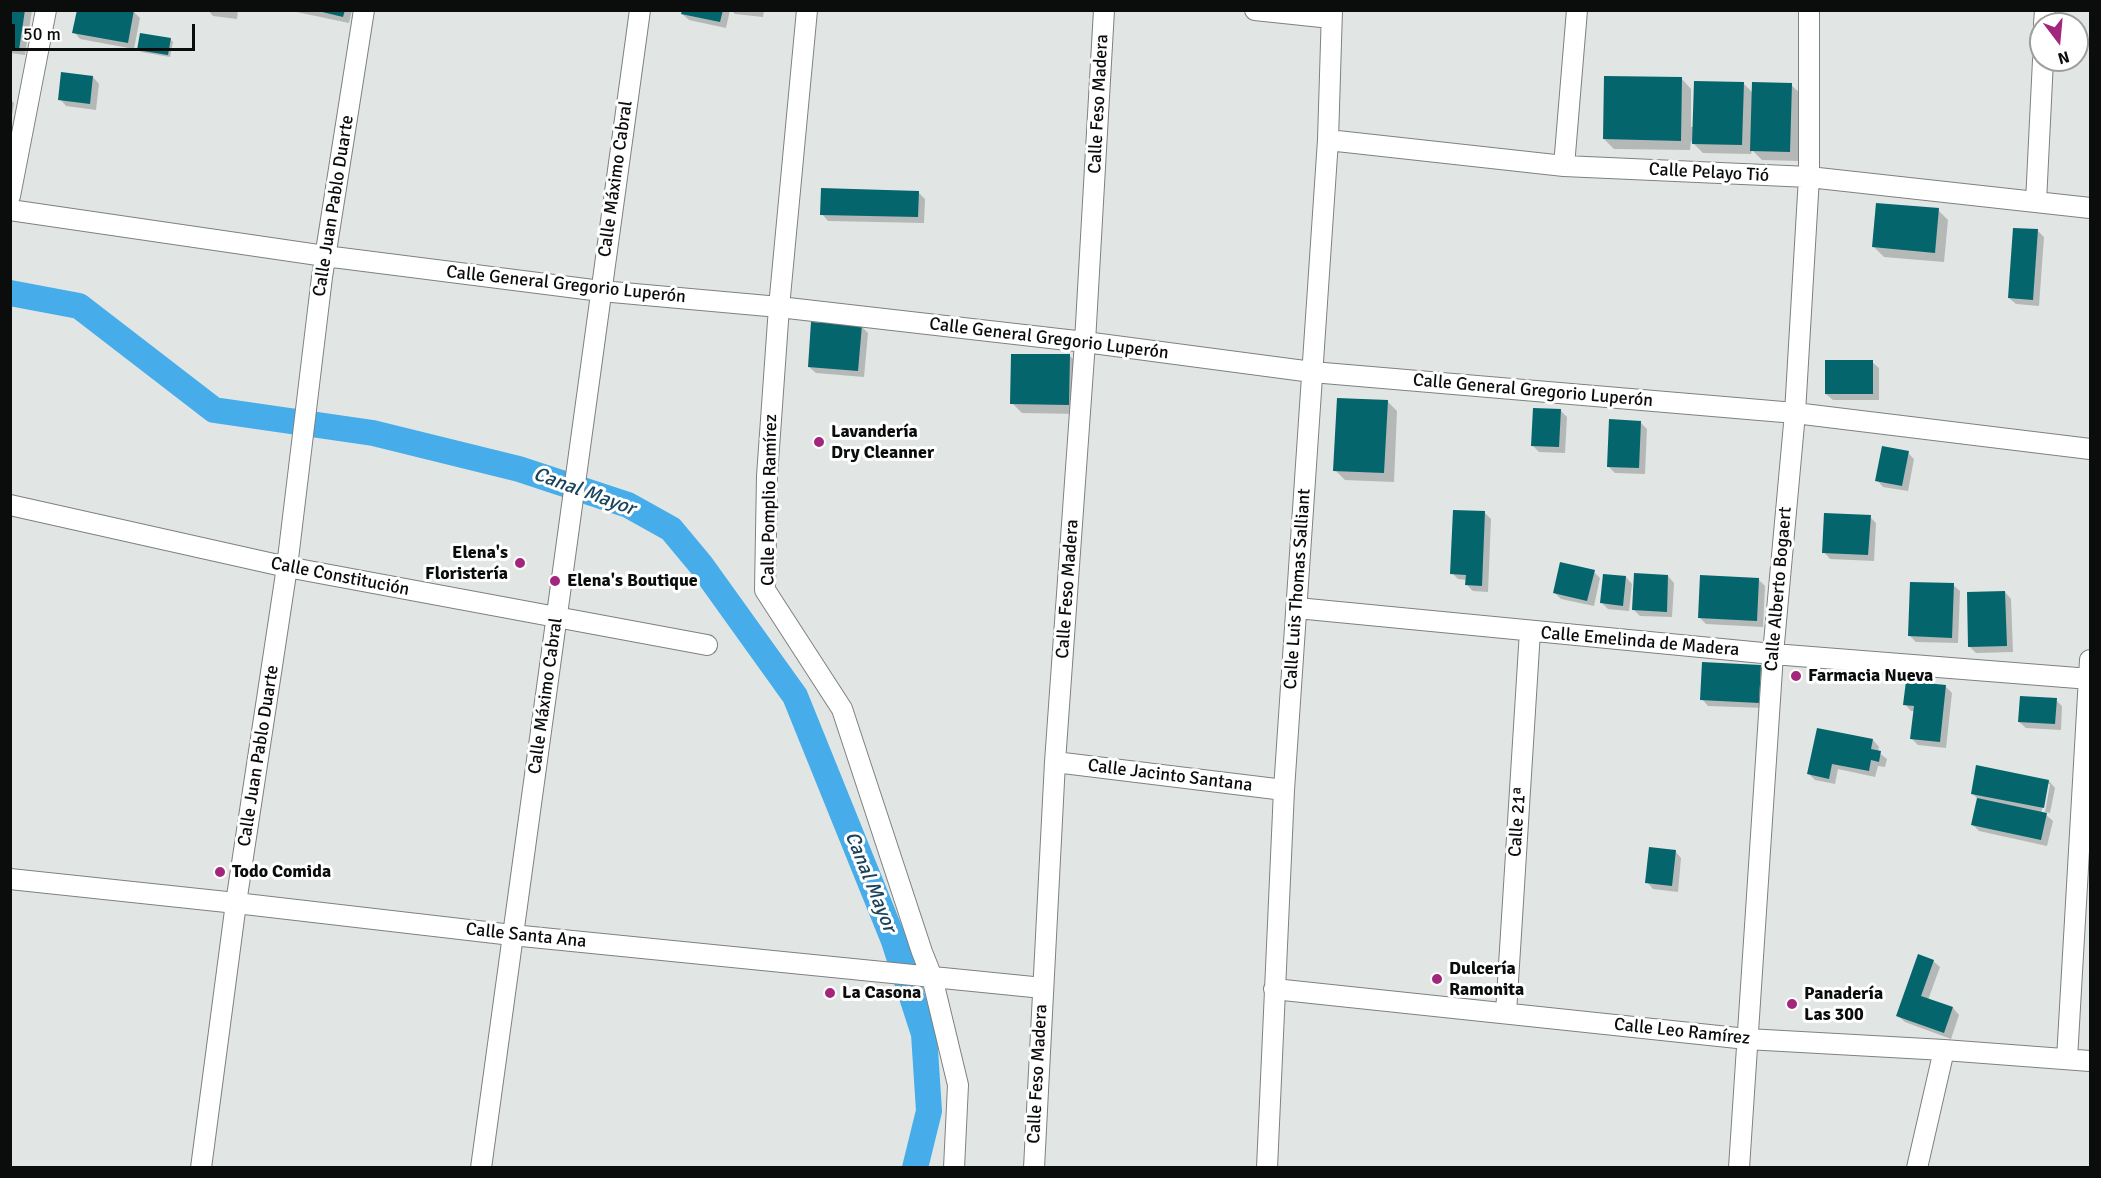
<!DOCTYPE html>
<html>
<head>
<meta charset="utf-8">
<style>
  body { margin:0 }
  #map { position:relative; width:2101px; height:1178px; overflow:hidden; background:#e1e6e4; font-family:Signika,sans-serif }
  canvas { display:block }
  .frame { position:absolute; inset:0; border:12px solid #0b0c0c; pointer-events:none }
  .north { position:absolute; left:2029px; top:12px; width:60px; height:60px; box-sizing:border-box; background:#fff; border:2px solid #9d9e9e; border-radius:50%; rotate:164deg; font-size:16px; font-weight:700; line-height:24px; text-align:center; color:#0b0c0c }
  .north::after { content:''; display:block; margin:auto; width:21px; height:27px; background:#a2267b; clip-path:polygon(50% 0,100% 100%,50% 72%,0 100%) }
  .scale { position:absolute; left:12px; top:24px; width:183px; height:27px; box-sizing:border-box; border:3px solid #0b0c0c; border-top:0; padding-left:8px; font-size:18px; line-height:21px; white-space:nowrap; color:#0b0c0c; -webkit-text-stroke:4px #fff; paint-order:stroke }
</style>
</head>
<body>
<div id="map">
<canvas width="2101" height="1178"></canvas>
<div class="frame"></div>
<div class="north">N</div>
<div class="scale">50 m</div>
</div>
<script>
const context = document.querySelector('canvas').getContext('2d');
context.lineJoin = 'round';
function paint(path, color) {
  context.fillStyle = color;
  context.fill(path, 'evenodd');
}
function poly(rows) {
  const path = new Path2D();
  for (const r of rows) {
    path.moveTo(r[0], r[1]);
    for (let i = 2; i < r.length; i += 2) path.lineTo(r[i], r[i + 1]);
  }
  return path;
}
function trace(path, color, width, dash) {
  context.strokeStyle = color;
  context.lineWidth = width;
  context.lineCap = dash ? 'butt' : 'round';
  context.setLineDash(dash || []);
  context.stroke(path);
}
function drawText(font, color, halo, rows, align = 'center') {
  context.font = font + ' Signika,sans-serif';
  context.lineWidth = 6;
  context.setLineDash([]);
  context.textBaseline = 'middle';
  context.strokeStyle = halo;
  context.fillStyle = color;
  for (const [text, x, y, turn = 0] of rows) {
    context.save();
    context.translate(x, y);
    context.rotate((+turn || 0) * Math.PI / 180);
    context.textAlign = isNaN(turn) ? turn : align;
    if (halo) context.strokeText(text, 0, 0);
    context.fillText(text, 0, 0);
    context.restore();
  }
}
paint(poly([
  [10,10,32,10,25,55,10,53],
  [127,10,134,12,140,18,134,49,80,39,74,32],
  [208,10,238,10,237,19,213,16],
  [287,10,352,10,349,23],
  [683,10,730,10,726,28,689,20,682,14],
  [731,10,764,10,763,17,735,14],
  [170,39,173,42,170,57,141,52,139,49],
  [93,77,99,84,96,110,66,106,60,99],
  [1682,79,1691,89,1691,127,1694,127,1743,83,1754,94,1791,85,1801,94,1799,161,1762,160,1752,150,1751,154,1703,153,1691,141,1690,150,1614,149,1604,139],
  [10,99,14,103,10,127],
  [918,192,925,199,924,223,828,221,822,214],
  [1938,210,1948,220,1944,262,1884,257,1874,247],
  [2038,231,2044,237,2039,306,2016,304,2009,298],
  [861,326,868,333,864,377,816,373,809,367],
  [1070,356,1080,366,1079,414,1022,413,1012,403],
  [1872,362,1879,368,1879,400,1833,400,1826,394],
  [1387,401,1397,411,1394,482,1345,480,1335,470],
  [1560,410,1567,417,1565,453,1539,452,1532,445],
  [1640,422,1647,429,1645,474,1615,473,1608,466],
  [1908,453,1914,459,1908,491,1883,487,1877,480],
  [1485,513,1491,519,1488,592,1473,591,1467,585,1467,580,1458,579,1452,573],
  [1870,517,1876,523,1874,561,1830,559,1824,552],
  [1594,572,1600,578,1594,606,1561,599,1555,593],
  [1668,576,1674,583,1672,617,1640,616,1633,609],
  [1626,577,1632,584,1629,611,1608,609,1602,603],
  [1758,579,1765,586,1763,627,1706,624,1700,618],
  [1953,585,1960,591,1958,643,1916,642,1910,636],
  [2005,592,2011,599,2013,652,1976,653,1970,647],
  [1760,666,1767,673,1765,708,1708,706,1702,699],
  [1946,687,1952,693,1946,748,1918,745,1912,739,1915,711,1911,711,1905,704],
  [2056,700,2062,706,2061,730,2026,728,2019,722],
  [1873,740,1879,747,1878,752,1887,759,1885,767,1878,766,1875,777,1838,769,1835,784,1815,780,1809,774],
  [2049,781,2055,788,2050,813,2045,812,2050,784,2047,784,2041,815,2044,813,2053,821,2047,846,1979,831,1973,825,1978,799,1973,794],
  [1675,851,1681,858,1678,892,1653,889,1647,882],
  [1933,961,1940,967,1928,1000,1953,1008,1959,1015,1951,1039,1905,1022,1898,1016]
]), '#0003');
trace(poly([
  [10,293,79,306,214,410,373,433,519,469,628,505,671,529,701,565,795,696,894,941,924,1034,929,1111,915,1168]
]), '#46adea', 26);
paint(poly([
  [10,10,25,10,19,50,10,49],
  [77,10,134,10,128,43,72,33],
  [314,10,345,10,343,17],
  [682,10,723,10,720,22,681,14],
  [140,33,171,38,168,55,137,50],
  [61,72,93,76,90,104,58,100],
  [1604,76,1682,77,1681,141,1603,139],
  [1694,81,1744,82,1742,145,1692,144],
  [1752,82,1792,83,1790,152,1750,151],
  [821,188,919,191,918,217,820,215],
  [1876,203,1939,208,1935,253,1872,247],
  [2013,228,2038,229,2033,300,2008,298],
  [811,322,862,325,858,371,808,367],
  [1011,354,1070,354,1069,405,1010,404],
  [1825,360,1873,360,1873,394,1825,394],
  [1337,398,1388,400,1384,473,1333,471],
  [1533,408,1561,409,1559,447,1531,446],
  [1609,419,1641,421,1639,468,1607,467],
  [1882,446,1909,451,1902,486,1875,481],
  [1453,510,1485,511,1482,586,1465,585,1466,575,1450,574],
  [1824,513,1871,515,1868,555,1822,553],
  [1560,562,1595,570,1587,601,1553,593],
  [1634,573,1668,575,1667,612,1632,610],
  [1603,574,1626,576,1623,606,1600,603],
  [1700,575,1759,578,1757,621,1698,618],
  [1910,582,1954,583,1952,638,1908,636],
  [2005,591,2007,646,1968,647,1967,592],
  [1702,662,1761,665,1759,703,1700,700],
  [1906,681,1946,685,1940,742,1910,739,1914,706,1903,705],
  [2020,696,2057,698,2055,724,2018,722],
  [1817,728,1873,739,1871,749,1881,751,1879,762,1871,760,1869,771,1832,764,1829,779,1807,774],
  [1976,765,2049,780,2044,808,1971,794],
  [1977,798,2047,813,2041,840,1971,825],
  [1649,847,1676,850,1672,886,1645,883],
  [1918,954,1934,960,1921,996,1953,1007,1944,1033,1896,1016]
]), '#04656d');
const minor = poly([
  [807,10,779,307,767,476,765,590,842,709,922,952,932,977,958,1085,954,1168],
  [1255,10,1331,18],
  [2044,24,2045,10],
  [1328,140,1564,166,1809,177,2090,208],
  [1564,166,1577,10],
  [10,196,46,10],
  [2036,202,2043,60],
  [10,210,325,256,601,291,779,307,1085,342,1312,372,1795,413,2090,449],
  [10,505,287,567,707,645],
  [1297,608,1773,654,2090,679],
  [1055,762,1284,790],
  [10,879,236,903,512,935,1043,988],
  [1274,989,1747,1039,1944,1050,2090,1061],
  [1506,1013,1530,631],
  [2067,1059,2090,660],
  [201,1168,236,903,287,567,322,277,364,10],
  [481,1168,640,10],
  [1034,1168,1055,762,1085,342,1104,10],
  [1267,1168,1284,790,1328,140,1332,10],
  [1739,1168,1773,654,1795,413,1809,177,1809,10],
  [1917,1168,1944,1050]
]);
trace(minor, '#7d817f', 22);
trace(minor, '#fff', 20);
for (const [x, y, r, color] of [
  [819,442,6,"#a2267b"],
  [520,563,6,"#a2267b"],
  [555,581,6,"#a2267b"],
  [1796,676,6,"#a2267b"],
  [220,872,6,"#a2267b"],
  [1437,979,6,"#a2267b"],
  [830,993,6,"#a2267b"],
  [1792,1004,6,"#a2267b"]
]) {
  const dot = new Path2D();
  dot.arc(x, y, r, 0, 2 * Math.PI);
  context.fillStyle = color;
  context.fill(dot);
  trace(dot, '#fff', 2);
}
drawText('18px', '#0b0c0c', '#fff', [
  ["Calle Feso Madera",1099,104,-87],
  ["Calle Pelayo Tió",1709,173,3],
  ["Calle Máximo Cabral",616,179,-82],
  ["Calle Juan Pablo Duarte",334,206,-81],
  ["Calle General Gregorio Luperón",566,285,6],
  ["Calle General Gregorio Luperón",1049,339,7],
  ["Calle General Gregorio Luperón",1533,391,5],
  ["Calle Pomplio Ramírez",770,500,-89],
  ["Calle Constitución",340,577,11],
  ["Calle Feso Madera",1068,589,-86],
  ["Calle Luis Thomas Salliant",1298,589,-86],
  ["Calle Alberto Bogaert",1779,589,-85],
  ["Calle Emelinda de Madera",1640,642,5],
  ["Calle Máximo Cabral",546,696,-82],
  ["Calle Juan Pablo Duarte",259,756,-81],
  ["Calle Jacinto Santana",1170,776,7],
  ["Calle 21ª",1518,822,-86],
  ["Calle Santa Ana",526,936,6],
  ["Calle Leo Ramírez",1682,1032,6],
  ["Calle Feso Madera",1038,1074,-87]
]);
drawText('bold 18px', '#0b0c0c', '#fff', [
  ["Lavandería",831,432],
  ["Dry Cleanner",831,453],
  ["Elena's",508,553,"right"],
  ["Floristería",508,574,"right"],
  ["Elena's Boutique",567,581],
  ["Farmacia Nueva",1808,676],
  ["Todo Comida",232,872],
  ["Dulcería",1449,969],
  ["Ramonita",1449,990],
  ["La Casona",842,993],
  ["Panadería",1804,994],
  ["Las 300",1804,1015]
], 'left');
drawText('italic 20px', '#1a435d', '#fff', [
  ["Canal Mayor",584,492,20],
  ["Canal Mayor",870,882,68]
]);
</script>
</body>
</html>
